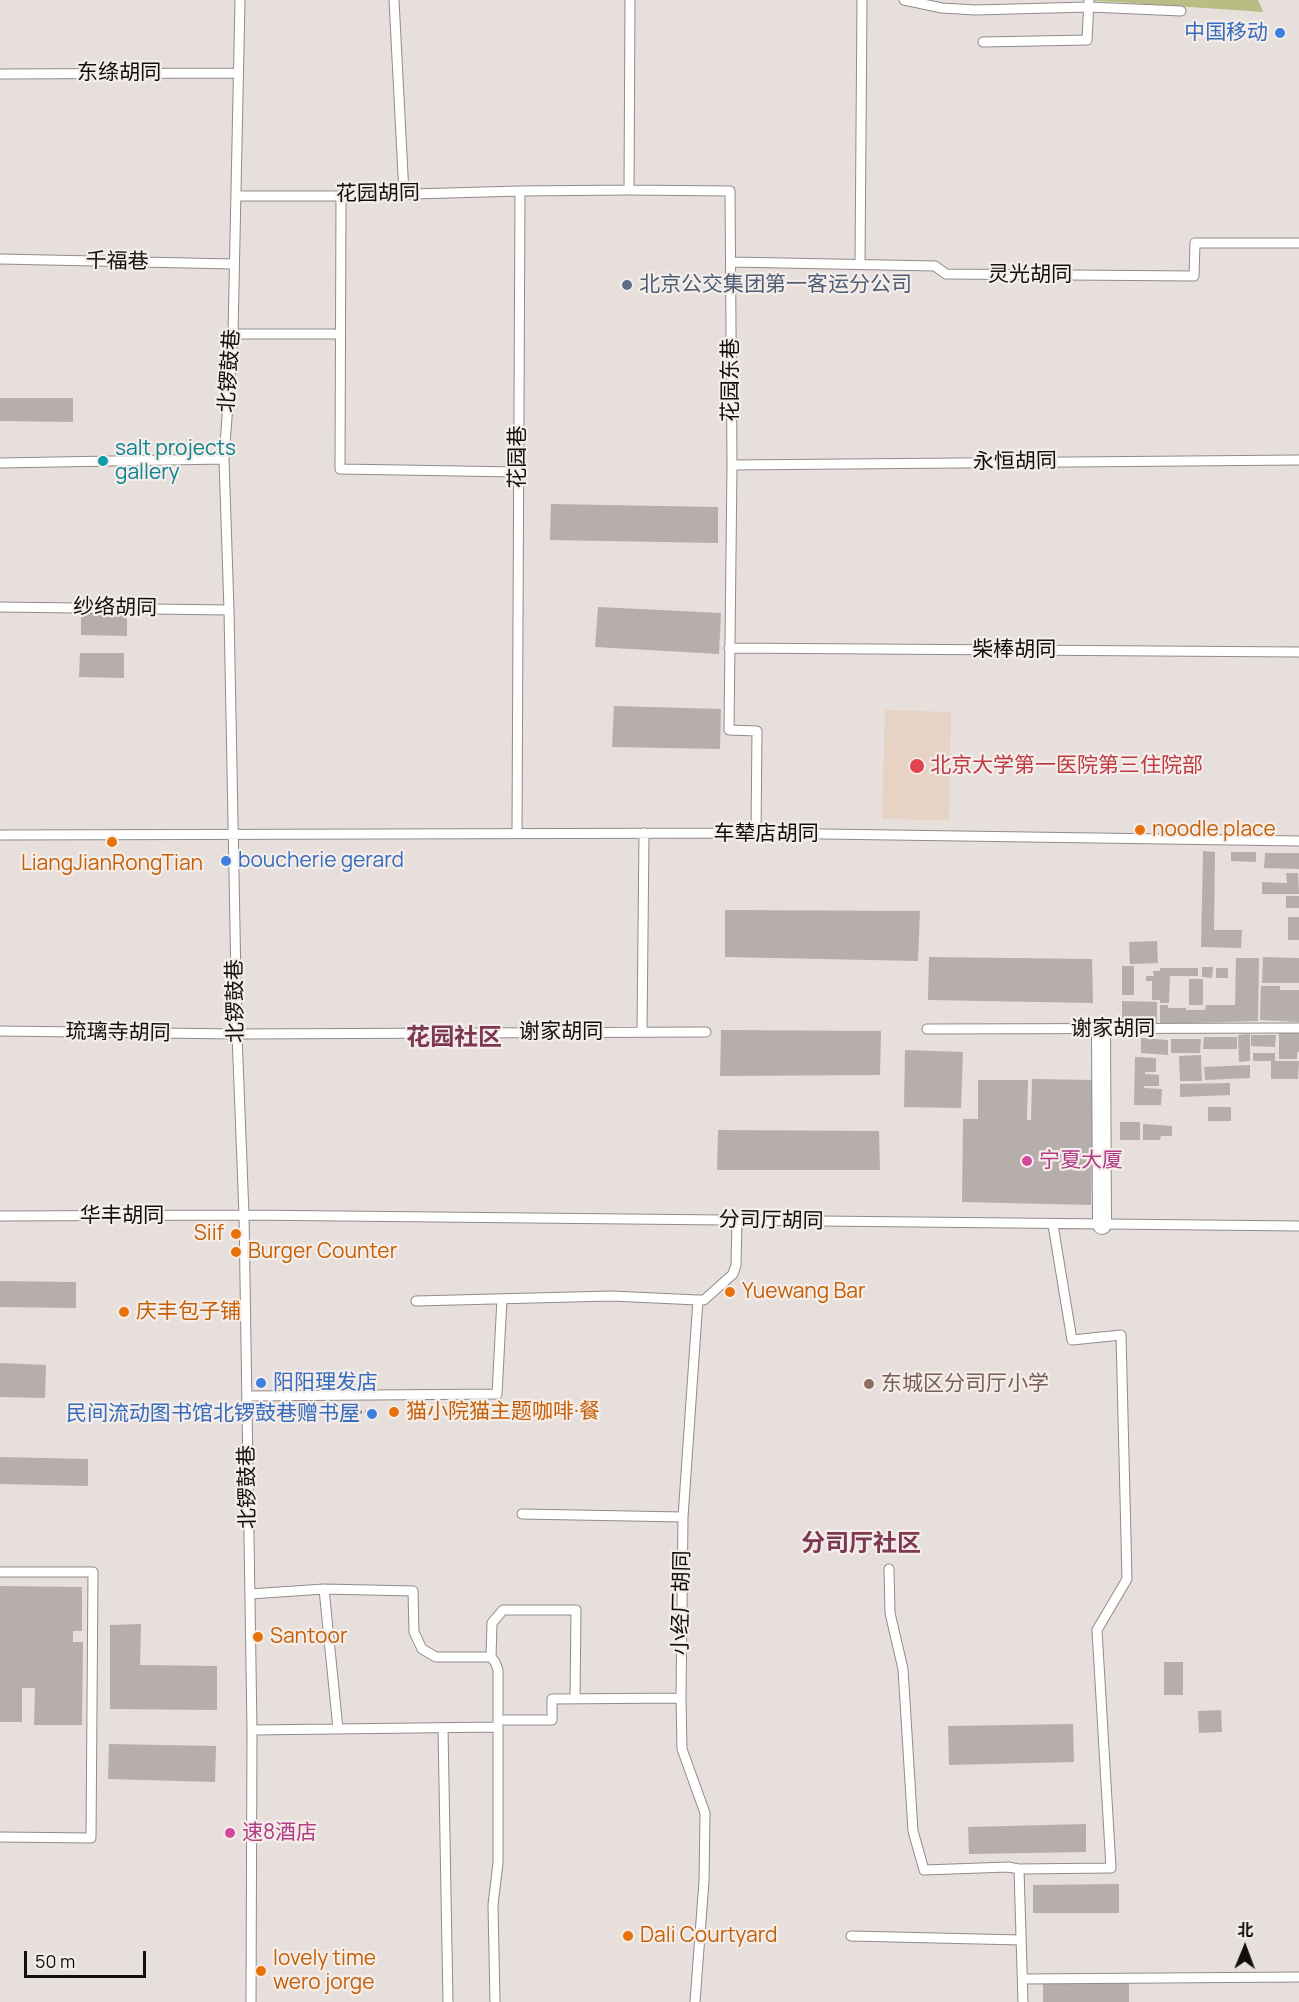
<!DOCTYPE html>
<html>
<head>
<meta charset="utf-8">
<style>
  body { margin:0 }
  #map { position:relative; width:1299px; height:2002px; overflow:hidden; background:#e7dfdc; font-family:Manrope,"Noto Sans SC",sans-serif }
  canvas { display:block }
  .north { position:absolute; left:1215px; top:1918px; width:60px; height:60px; -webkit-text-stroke:4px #f4ede9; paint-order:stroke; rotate:1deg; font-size:16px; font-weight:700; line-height:24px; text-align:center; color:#110f0e }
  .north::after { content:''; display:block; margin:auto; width:21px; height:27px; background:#110f0e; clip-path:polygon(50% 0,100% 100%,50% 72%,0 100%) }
  .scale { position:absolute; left:24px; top:1951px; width:122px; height:27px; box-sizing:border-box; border:3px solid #110f0e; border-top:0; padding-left:8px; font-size:18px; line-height:21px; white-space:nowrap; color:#110f0e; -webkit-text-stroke:4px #f4ede9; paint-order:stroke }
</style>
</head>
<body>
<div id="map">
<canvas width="1299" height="2002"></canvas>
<div class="north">北</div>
<div class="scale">50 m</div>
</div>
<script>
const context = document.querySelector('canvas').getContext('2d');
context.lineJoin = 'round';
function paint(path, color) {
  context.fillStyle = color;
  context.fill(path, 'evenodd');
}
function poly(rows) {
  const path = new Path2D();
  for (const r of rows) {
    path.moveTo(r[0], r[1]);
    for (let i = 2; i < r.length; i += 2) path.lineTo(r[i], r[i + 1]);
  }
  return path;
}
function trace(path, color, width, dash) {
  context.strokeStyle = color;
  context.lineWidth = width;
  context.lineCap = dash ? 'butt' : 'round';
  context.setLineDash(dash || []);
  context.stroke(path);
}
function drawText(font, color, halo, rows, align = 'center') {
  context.font = font + ' Manrope,"Noto Sans SC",sans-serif';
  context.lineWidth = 4.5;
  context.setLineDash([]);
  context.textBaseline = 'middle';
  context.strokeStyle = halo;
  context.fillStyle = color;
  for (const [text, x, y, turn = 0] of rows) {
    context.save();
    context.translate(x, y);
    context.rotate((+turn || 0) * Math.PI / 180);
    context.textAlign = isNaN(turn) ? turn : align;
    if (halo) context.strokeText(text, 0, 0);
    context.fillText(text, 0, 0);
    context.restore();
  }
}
paint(poly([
  [885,710,951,712,949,820,882,819]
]), '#e7d3c4');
paint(poly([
  [1080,0,1258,0,1263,12,1117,2]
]), '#b7bd83');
paint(poly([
  [0,398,73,398,73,422,0,421],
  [551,504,718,507,718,543,550,540],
  [598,607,721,613,719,654,595,647],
  [81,611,127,612,127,636,81,635],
  [80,653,124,653,124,678,79,677],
  [614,706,721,709,720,749,612,747],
  [1203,851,1215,852,1214,930,1242,930,1241,948,1201,947],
  [1231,852,1256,852,1256,862,1231,861],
  [1265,853,1299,853,1299,869,1264,868],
  [1286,873,1298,873,1299,894,1262,894,1262,882,1287,883],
  [1286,896,1299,896,1299,908,1286,908],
  [725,910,920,911,918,961,725,957],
  [1288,917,1299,917,1299,940,1288,940],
  [1157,941,1158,963,1130,964,1129,942],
  [929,957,1092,959,1093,1003,928,1000],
  [1263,957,1299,958,1299,983,1262,983],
  [1236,958,1259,958,1258,1021,1160,1024,1160,1005,1168,1005,1168,1008,1186,1008,1186,1010,1205,1010,1206,1005,1235,1005],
  [1122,966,1134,966,1134,995,1122,995],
  [1202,967,1213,967,1212,978,1202,977],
  [1160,968,1198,968,1198,976,1170,976,1169,1003,1160,1003,1160,1000,1152,1000,1152,981,1146,981,1146,976,1154,976,1153,971,1160,971],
  [1216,968,1228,968,1228,978,1216,978],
  [1189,979,1203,979,1203,1005,1189,1005],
  [1261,986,1280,986,1280,990,1299,990,1299,1022,1260,1020],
  [1122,1001,1157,1002,1157,1023,1122,1023],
  [721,1030,881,1031,880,1075,720,1076],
  [1279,1033,1299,1033,1299,1052,1297,1052,1297,1059,1279,1059],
  [1250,1034,1250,1061,1239,1062,1238,1035],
  [1251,1035,1276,1035,1275,1047,1251,1046],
  [1204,1037,1237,1037,1237,1049,1203,1049],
  [1141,1038,1168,1040,1168,1055,1141,1053],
  [1171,1039,1201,1039,1200,1053,1171,1053],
  [905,1050,963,1052,961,1108,904,1107],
  [1253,1053,1275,1053,1275,1061,1299,1061,1298,1079,1271,1079,1271,1061,1253,1061],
  [1201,1055,1202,1081,1180,1081,1179,1056],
  [1135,1057,1156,1058,1156,1072,1145,1072,1145,1074,1159,1075,1159,1086,1144,1086,1144,1088,1162,1089,1161,1105,1134,1105],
  [1250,1065,1250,1078,1205,1080,1204,1067],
  [1032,1079,1093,1080,1091,1205,962,1202,963,1119,978,1119,978,1080,1028,1080,1027,1120,1031,1120],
  [1230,1083,1230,1095,1180,1097,1180,1084],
  [1208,1107,1231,1107,1231,1121,1208,1121],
  [1120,1122,1140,1122,1140,1140,1120,1140],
  [1143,1124,1172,1126,1172,1136,1161,1136,1160,1140,1143,1140],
  [718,1130,879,1131,880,1170,717,1170],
  [0,1281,76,1282,76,1308,0,1307],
  [0,1363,46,1365,45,1398,0,1397],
  [0,1457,88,1459,88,1486,0,1484],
  [0,1586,82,1587,82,1631,73,1631,73,1642,83,1642,82,1725,34,1725,35,1688,22,1688,22,1722,0,1722],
  [141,1624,140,1665,217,1666,217,1710,110,1709,110,1625],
  [1164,1662,1183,1662,1183,1695,1164,1695],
  [1221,1710,1222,1732,1199,1733,1198,1711],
  [1073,1724,1074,1762,949,1765,948,1726],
  [109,1744,216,1746,215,1782,108,1779],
  [1086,1824,1086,1852,969,1854,968,1827],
  [1119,1884,1119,1913,1033,1913,1033,1885],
  [1129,1983,1129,2002,1043,2002,1043,1984]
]), '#b6aeab');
const service = poly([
  [240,0,233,334,224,459,229,610,237,1034,244,1215,252,1730,251,2002],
  [394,0,404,194],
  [904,0,942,8,975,10,1089,7,1181,11],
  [983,42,1087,40,1089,0],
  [0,74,238,73],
  [629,190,630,0],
  [237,196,341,196,520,191],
  [341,196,340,469,518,472],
  [0,259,234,264],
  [731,262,935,266,946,274,1194,276,1195,243,1299,243],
  [860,264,862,0],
  [233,334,339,334],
  [0,463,224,459],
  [732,465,1299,460],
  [0,607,229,610],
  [729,648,1299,652],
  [517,833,520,191,629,190,730,191,732,465,729,730,757,731,756,833],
  [0,835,756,833,1299,841],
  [927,1029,1299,1028],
  [0,1031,237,1034,706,1032],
  [642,1031,644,833],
  [0,1216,244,1215,1299,1226],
  [416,1301,611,1296,698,1300],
  [247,1396,497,1394,502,1299],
  [522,1514,683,1517],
  [889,1569,890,1613,903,1669,913,1831,924,1870,1008,1867,1019,1869],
  [0,1572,93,1572,91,1838,0,1837],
  [324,1589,413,1591,414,1632,422,1649,436,1657,491,1657,495,1662,498,1670,498,1863,493,1905,495,2002],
  [250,1594,324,1589,338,1729],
  [491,1657,492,1623,503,1610,576,1610,575,1699],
  [498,1720,552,1720,552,1699,681,1698],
  [443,1728,448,2002],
  [252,1730,498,1727],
  [851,1936,1021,1940],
  [1023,1979,1299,1977],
  [695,2002,704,1881,705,1813,682,1749,681,1698,683,1517,698,1300,704,1300,733,1274,736,1265,737,1220],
  [1023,2002,1019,1869,1111,1868,1097,1630,1127,1579,1121,1335,1072,1340,1053,1225]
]);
const minor = poly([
  [1101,1029,1102,1225]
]);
trace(service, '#928b88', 11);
trace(minor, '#928b88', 20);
trace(poly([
  [323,1406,323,1412,370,1412,370,1417]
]), '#8a8482', 3, [3, 3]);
trace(service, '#fff', 9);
trace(minor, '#fff', 18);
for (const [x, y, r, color] of [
  [1280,33,6,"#3f7fe0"],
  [627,285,6,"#5c6f8a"],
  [103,461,6,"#0f9aa8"],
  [917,766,8,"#e0444e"],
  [1140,830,6,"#e8710a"],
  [112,842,6,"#e8710a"],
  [226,861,6,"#3f7fe0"],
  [1027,1161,6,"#d1479c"],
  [236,1234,6,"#e8710a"],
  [236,1252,6,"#e8710a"],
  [730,1292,6,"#e8710a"],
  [124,1312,6,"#e8710a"],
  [261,1383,6,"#3f7fe0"],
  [869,1384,6,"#8d6e63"],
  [394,1412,6,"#e8710a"],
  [372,1414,6,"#3f7fe0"],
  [258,1637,6,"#e8710a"],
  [230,1833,6,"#d1479c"],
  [628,1936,6,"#e8710a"],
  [261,1971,6,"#e8710a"]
]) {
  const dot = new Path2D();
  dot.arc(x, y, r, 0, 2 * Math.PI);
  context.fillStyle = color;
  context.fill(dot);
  trace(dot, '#f4ede9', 2);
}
drawText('21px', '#366cbe', '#f4ede9', [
  ["中国移动",1268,33],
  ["boucherie gerard",238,861,"left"],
  ["阳阳理发店",273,1383,"left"],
  ["民间流动图书馆北锣鼓巷赠书屋",360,1414]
], 'right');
drawText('21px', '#110f0e', '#f4ede9', [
  ["东绦胡同",119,73],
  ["花园胡同",378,194,-1],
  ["千福巷",117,262,1],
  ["灵光胡同",1030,275],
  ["北锣鼓巷",230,371,-86],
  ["花园东巷",731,380,-90],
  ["花园巷",518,457,-90],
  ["永恒胡同",1015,462,-1],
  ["纱络胡同",115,608,1],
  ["柴棒胡同",1014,650],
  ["车辇店胡同",766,834],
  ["北锣鼓巷",236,1001,-91],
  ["谢家胡同",1113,1029],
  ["谢家胡同",561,1032],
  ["琉璃寺胡同",118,1033,1],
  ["华丰胡同",122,1216],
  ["分司厅胡同",771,1221,1],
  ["北锣鼓巷",248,1487,-91],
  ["小经厂胡同",682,1603,-89]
]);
drawText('21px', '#4e5e75', '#f4ede9', [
  ["北京公交集团第一客运分公司",639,285]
], 'left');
drawText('21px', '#0d838f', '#f4ede9', [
  ["salt projects",115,449],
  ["gallery",115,473]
], 'left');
drawText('21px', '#be3a42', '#f4ede9', [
  ["北京大学第一医院第三住院部",930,766]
], 'left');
drawText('21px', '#c56008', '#f4ede9', [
  ["noodle place",1152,830],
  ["LiangJianRongTian",112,864,"center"],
  ["Siif",224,1234,"right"],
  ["Burger Counter",248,1252],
  ["Yuewang Bar",742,1292],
  ["庆丰包子铺",136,1312],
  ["猫小院猫主题咖啡·餐",406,1412],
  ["Santoor",270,1637],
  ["Dali Courtyard",640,1936],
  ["lovely time",273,1959],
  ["wero jorge",273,1983]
], 'left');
drawText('21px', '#b23c85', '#f4ede9', [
  ["宁夏大厦",1039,1161],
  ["速8酒店",242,1833]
], 'left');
drawText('21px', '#785e54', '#f4ede9', [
  ["东城区分司厅小学",881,1384]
], 'left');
drawText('bold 24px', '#7c3753', '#f4ede9', [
  ["花园社区",454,1038],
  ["分司厅社区",861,1544]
]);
</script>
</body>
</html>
